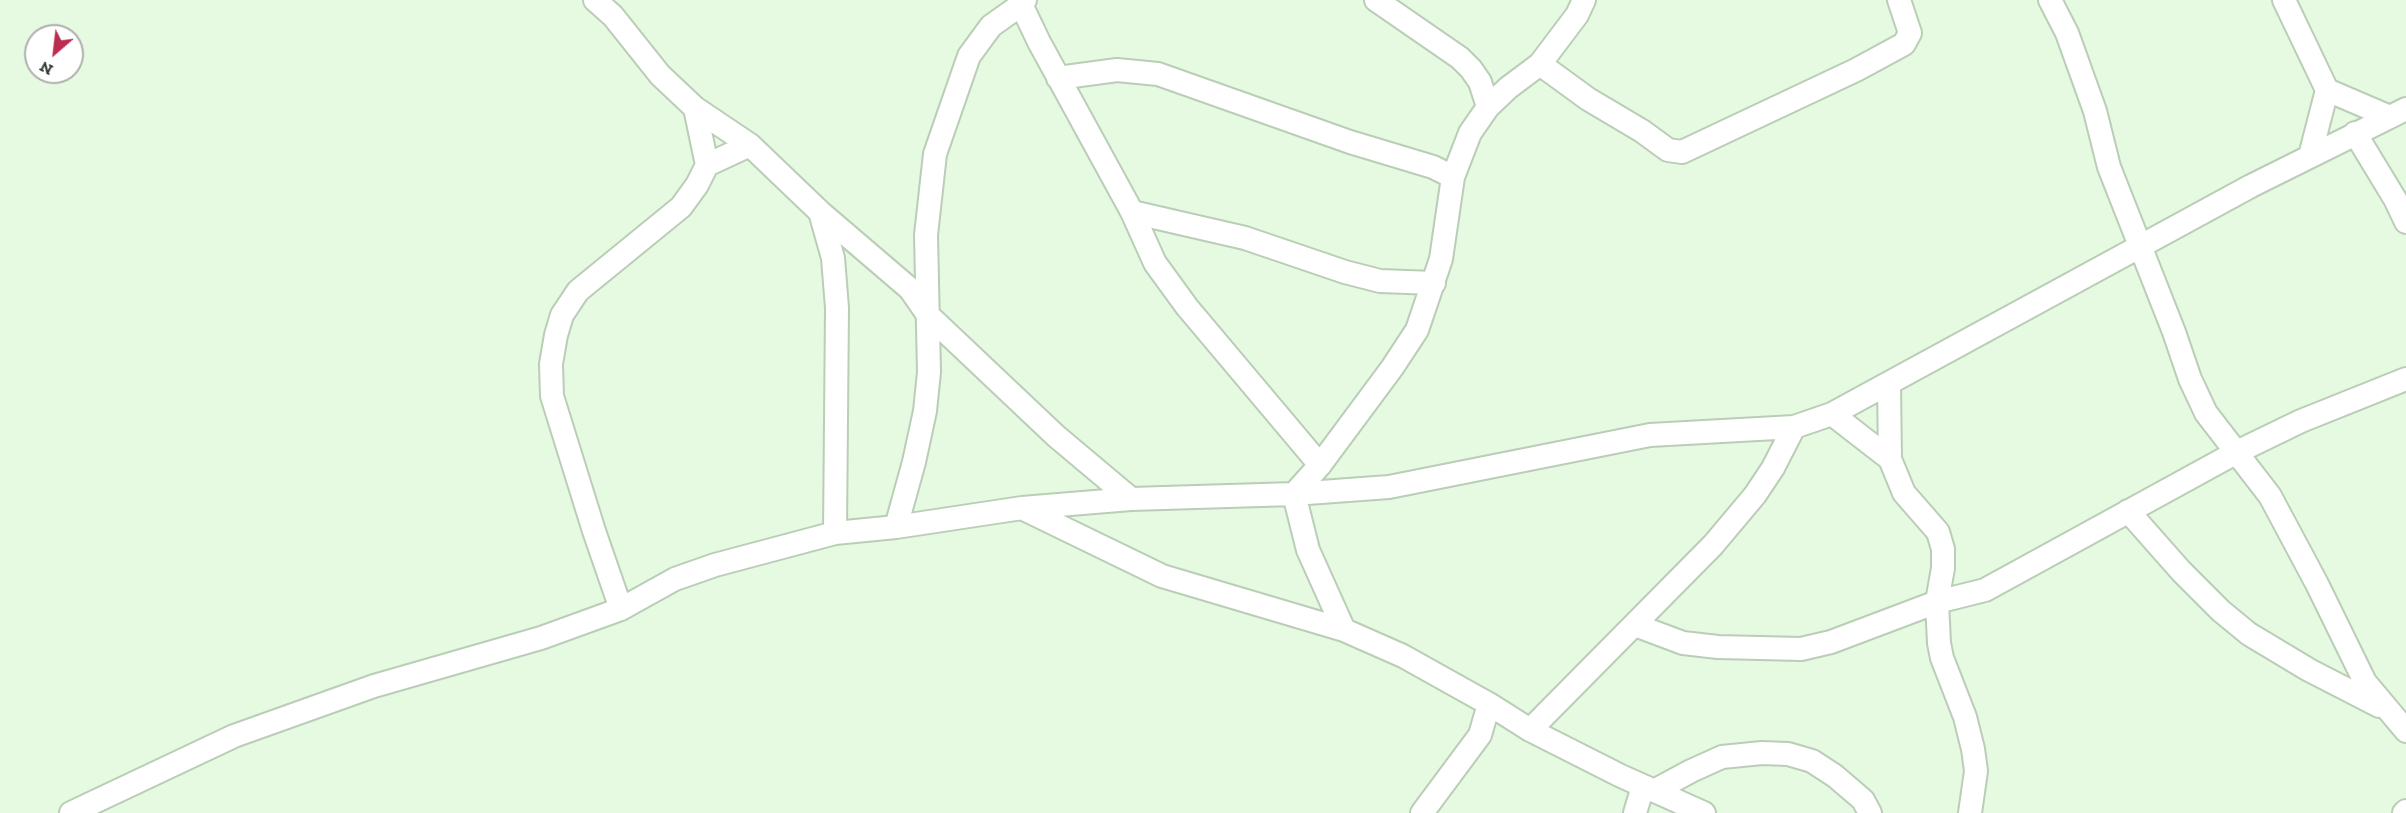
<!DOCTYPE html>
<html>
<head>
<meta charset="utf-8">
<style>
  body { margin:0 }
  #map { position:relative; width:2406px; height:813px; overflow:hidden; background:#e6fae2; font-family:"Zilla Slab",serif }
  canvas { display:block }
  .north { position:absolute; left:24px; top:24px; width:60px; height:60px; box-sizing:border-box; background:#fff; border:2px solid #adb0ad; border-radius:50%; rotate:208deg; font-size:16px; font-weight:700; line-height:24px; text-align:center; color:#323a31 }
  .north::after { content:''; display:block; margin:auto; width:21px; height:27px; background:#bd2d52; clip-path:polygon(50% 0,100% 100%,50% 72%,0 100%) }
</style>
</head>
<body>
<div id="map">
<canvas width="2406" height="813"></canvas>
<div class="north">N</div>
</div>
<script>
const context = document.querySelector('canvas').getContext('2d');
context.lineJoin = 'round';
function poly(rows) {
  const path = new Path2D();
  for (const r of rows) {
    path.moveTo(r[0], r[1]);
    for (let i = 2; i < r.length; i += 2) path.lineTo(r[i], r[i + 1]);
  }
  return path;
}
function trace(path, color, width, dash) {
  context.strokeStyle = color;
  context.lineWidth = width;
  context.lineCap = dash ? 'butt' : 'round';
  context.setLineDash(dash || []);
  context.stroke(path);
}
const minor = poly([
  [595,0,613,16,660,75,695,108,750,145,820,212,910,289,928,315,1056,436,1131,499],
  [1019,0,1039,42,1132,212,1155,263,1187,307,1320,465],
  [1376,0,1460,58,1471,69,1480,82,1488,107],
  [2050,0,2067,33,2095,111,2109,167,2174,332,2190,379,2206,413,2270,496,2317,584,2365,682,2406,731],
  [2284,0,2327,90,2310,156],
  [1540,64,1588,99,1642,131,1668,150,1682,152,1856,70,1904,44,1910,33,1899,0],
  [1058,78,1117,70,1158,74,1350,142,1433,167,1453,177],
  [2327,90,2390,117],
  [695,108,707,165],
  [2355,133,2395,199,2406,222],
  [820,212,833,258,837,308,835,533],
  [1132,212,1245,238,1345,272,1380,281,1434,283],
  [1889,384,1890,459,1904,493,1938,532,1943,549,1943,568,1937,602,1939,643,1942,658,1965,717,1973,749,1976,771,1970,813],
  [1832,414,1890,459],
  [1024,509,1162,576,1344,630,1403,656,1489,704,1530,730,1621,776,1704,813],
  [2128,511,2181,571,2221,611,2249,634,2309,670,2379,706],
  [896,527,914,462,925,411,929,372,926,235,935,154,969,56,991,26,1022,4,1025,0],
  [621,609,594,531,552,396,551,364,556,335,562,315,578,291,681,207,697,185,707,165,750,145],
  [1635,625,1683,643,1718,647,1801,649,1831,642,1937,602,1985,590,2237,452,2301,421,2406,379],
  [1344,630,1308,550,1294,494,1320,465,1392,368,1417,330,1441,259,1453,177,1470,133,1488,107,1508,88,1540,64,1577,15,1584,0],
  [1530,730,1713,545,1755,495,1773,468,1794,427],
  [1654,791,1691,771,1722,757,1762,753,1788,754,1812,761,1835,776,1863,800,1870,813],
  [71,813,234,736,374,686,541,638,621,609,675,579,715,565,835,533,896,527,1022,508,1131,499,1294,494,1389,487,1650,435,1794,427,1832,414,2251,186,2406,109],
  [1422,813,1480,735,1489,704],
  [1635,813,1643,786],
  [2404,813,2406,811]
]);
trace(minor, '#bacdb6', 26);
trace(minor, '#fff', 22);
</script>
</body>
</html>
